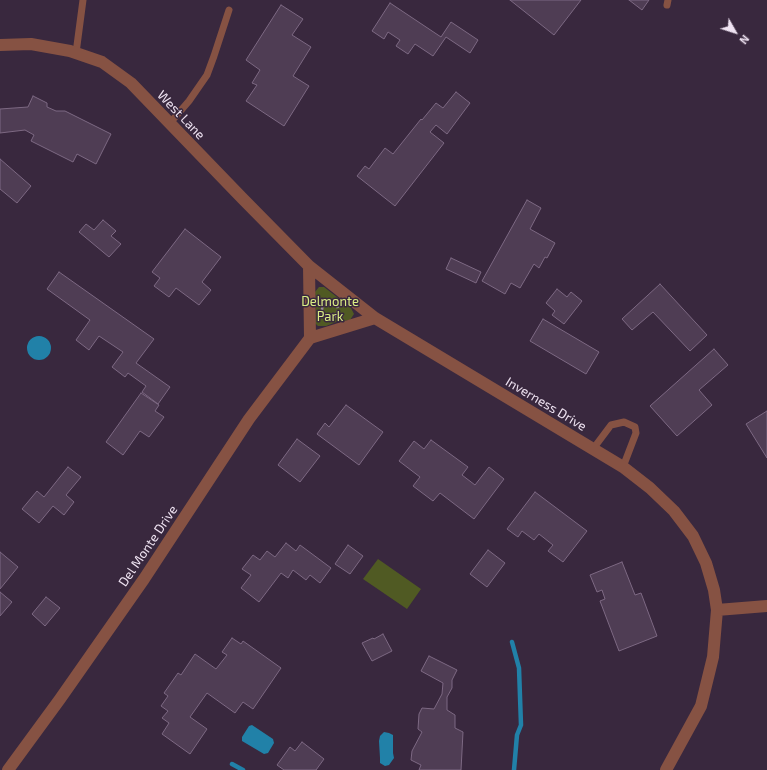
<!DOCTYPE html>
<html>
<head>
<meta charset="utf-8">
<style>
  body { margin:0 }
  #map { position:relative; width:767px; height:770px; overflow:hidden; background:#39283e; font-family:"Exo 2",sans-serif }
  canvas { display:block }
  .north { position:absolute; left:715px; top:12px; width:40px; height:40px; -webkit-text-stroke:3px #39283e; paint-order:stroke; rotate:129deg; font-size:11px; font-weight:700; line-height:16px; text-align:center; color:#efe3f2 }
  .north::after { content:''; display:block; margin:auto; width:14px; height:18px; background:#efe3f2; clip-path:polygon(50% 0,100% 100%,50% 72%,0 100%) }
</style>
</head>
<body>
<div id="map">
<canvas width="767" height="770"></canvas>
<div class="north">N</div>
</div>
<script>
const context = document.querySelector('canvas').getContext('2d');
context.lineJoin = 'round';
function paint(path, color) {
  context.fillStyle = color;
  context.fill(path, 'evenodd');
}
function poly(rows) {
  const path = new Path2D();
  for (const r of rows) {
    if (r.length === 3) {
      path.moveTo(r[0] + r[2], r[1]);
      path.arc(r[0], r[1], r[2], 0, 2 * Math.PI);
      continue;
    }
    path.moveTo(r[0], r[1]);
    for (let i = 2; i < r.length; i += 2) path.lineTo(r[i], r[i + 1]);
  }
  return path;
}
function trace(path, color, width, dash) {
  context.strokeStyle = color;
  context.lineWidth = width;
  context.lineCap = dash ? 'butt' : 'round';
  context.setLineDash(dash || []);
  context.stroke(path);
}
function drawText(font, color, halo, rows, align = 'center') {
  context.font = font + ' "Exo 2",sans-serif';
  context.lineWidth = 3;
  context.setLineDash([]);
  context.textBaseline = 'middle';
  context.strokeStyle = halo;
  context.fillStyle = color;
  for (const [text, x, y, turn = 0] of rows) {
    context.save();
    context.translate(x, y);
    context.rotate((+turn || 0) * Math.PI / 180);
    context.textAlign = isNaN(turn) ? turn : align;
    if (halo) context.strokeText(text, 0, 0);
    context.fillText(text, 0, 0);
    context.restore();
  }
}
paint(poly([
  [319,287,324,287,351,308,354,314,350,320,336,322,326,326,318,326,315,323,316,301,315,292],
  [378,559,421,589,407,609,363,579]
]), '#505a23');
paint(poly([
  [39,348,12],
  [252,725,273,739,274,743,268,753,264,754,242,741,242,737,249,726],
  [384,732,389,733,393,735,393,753,394,758,389,765,385,766,380,763,380,758,379,741,380,736]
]), '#2181a8');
trace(poly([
  [512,642,519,668,521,725,517,735,514,770],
  [232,764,243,770]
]), '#2181a8', 4.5);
const building = poly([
  [510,0,581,0,554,35,510,0],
  [629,0,649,0,642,10,629,0],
  [390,3,441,37,451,22,478,40,470,53,446,37,433,56,415,44,408,54,396,46,400,40,388,32,384,39,372,31,390,3],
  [281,5,303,19,292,35,311,47,293,76,309,86,284,126,246,101,257,85,252,83,260,70,246,60,281,5],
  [456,92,470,103,447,134,436,125,430,132,444,143,395,206,357,176,365,166,369,169,385,148,393,154,421,119,422,120,436,103,443,108,456,92],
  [33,96,47,103,47,107,56,111,65,111,111,134,96,164,77,154,73,162,31,141,34,135,25,130,0,133,0,109,28,107,33,96],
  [0,159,31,186,17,203,0,189,0,159],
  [527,200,541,208,530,229,555,243,547,258,545,257,539,268,534,264,520,288,511,283,505,294,482,281,527,200],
  [103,220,116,231,111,236,121,244,109,257,79,232,86,224,94,230,103,220],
  [185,229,221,257,202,282,211,290,199,305,176,288,169,297,154,286,160,278,152,272,185,229],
  [451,258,481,272,476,283,446,269,451,258],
  [59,272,154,339,136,363,170,387,158,404,142,392,146,386,128,373,125,377,112,367,123,352,99,336,89,350,76,340,90,320,47,289,59,272],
  [660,284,707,335,690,351,653,312,632,330,622,319,660,284],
  [557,289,567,297,571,292,582,301,564,324,552,315,555,311,546,303,557,289],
  [543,319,599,352,586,374,530,341,543,319],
  [714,349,728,365,699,390,712,405,677,436,650,406,714,349],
  [141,393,159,405,155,411,164,417,149,437,140,431,123,455,106,442,141,393],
  [346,405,383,432,359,465,317,434,325,423,329,427,346,405],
  [767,411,767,458,746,424,767,411],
  [297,439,320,456,300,482,278,465,297,439],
  [431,440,468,467,462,475,475,485,489,467,504,479,474,519,440,493,433,501,413,486,420,477,399,461,414,441,424,449,431,440],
  [68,467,81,477,66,495,74,502,64,515,53,506,39,523,22,509,37,491,44,497,68,467],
  [535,492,587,531,563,562,548,551,553,545,539,534,534,540,522,531,518,537,507,529,535,492],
  [286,543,296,551,300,545,331,568,320,583,310,575,306,580,293,570,288,578,281,573,259,602,241,588,251,575,242,569,253,555,260,560,267,551,275,557,286,543],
  [348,545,363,556,350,574,335,564,348,545],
  [488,550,505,563,487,587,470,574,488,550],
  [0,552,18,567,0,589,0,552],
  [622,562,635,595,641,593,657,636,619,651,600,601,605,599,602,590,597,592,590,575,622,562],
  [0,592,12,602,0,616,0,592],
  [46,597,60,608,45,626,32,614,46,597],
  [383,634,392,651,372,661,362,643,373,638,374,639,383,634],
  [232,638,241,644,243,641,281,668,253,709,243,702,235,713,207,693,190,717,207,729,190,754,162,734,169,723,162,718,168,711,161,706,168,696,164,693,178,673,181,675,195,654,216,669,227,655,222,652,232,638],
  [429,656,457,670,452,680,452,688,447,697,447,710,455,715,455,728,463,732,461,770,419,770,421,765,411,760,412,751,422,732,418,729,419,714,422,708,434,709,442,694,443,683,421,671,429,656],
  [302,742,324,759,316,770,284,770,277,765,290,747,295,751,302,742]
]);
paint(building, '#4f3d54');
trace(building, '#7d6983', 1);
trace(poly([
  [330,310,8]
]), '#98899b', 2.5, [3, 2]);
trace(poly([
  [667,5,668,0],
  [76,53,83,0],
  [170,123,189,101,207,75,214,56,229,10],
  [593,449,611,425,624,422,635,427,636,433,623,467]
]), '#865243', 7);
trace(poly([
  [0,45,31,44,70,51,102,62,131,83,242,198,309,266,375,318,623,467,650,488,674,511,693,536,706,563,714,590,717,610,713,657,701,706,666,770],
  [309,266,310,338],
  [717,610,767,606],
  [8,770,60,699,144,579,249,419,310,338,375,318]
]), '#865243', 12);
drawText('13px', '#efe3f2', '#39283e', [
  ["West Lane",181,115,46],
  ["Inverness Drive",546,404,31],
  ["Del Monte Drive",148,546,-56]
]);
drawText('13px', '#daee84', '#39283e', [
  ["Delmonte",330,302],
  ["Park",330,317]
]);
</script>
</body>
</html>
